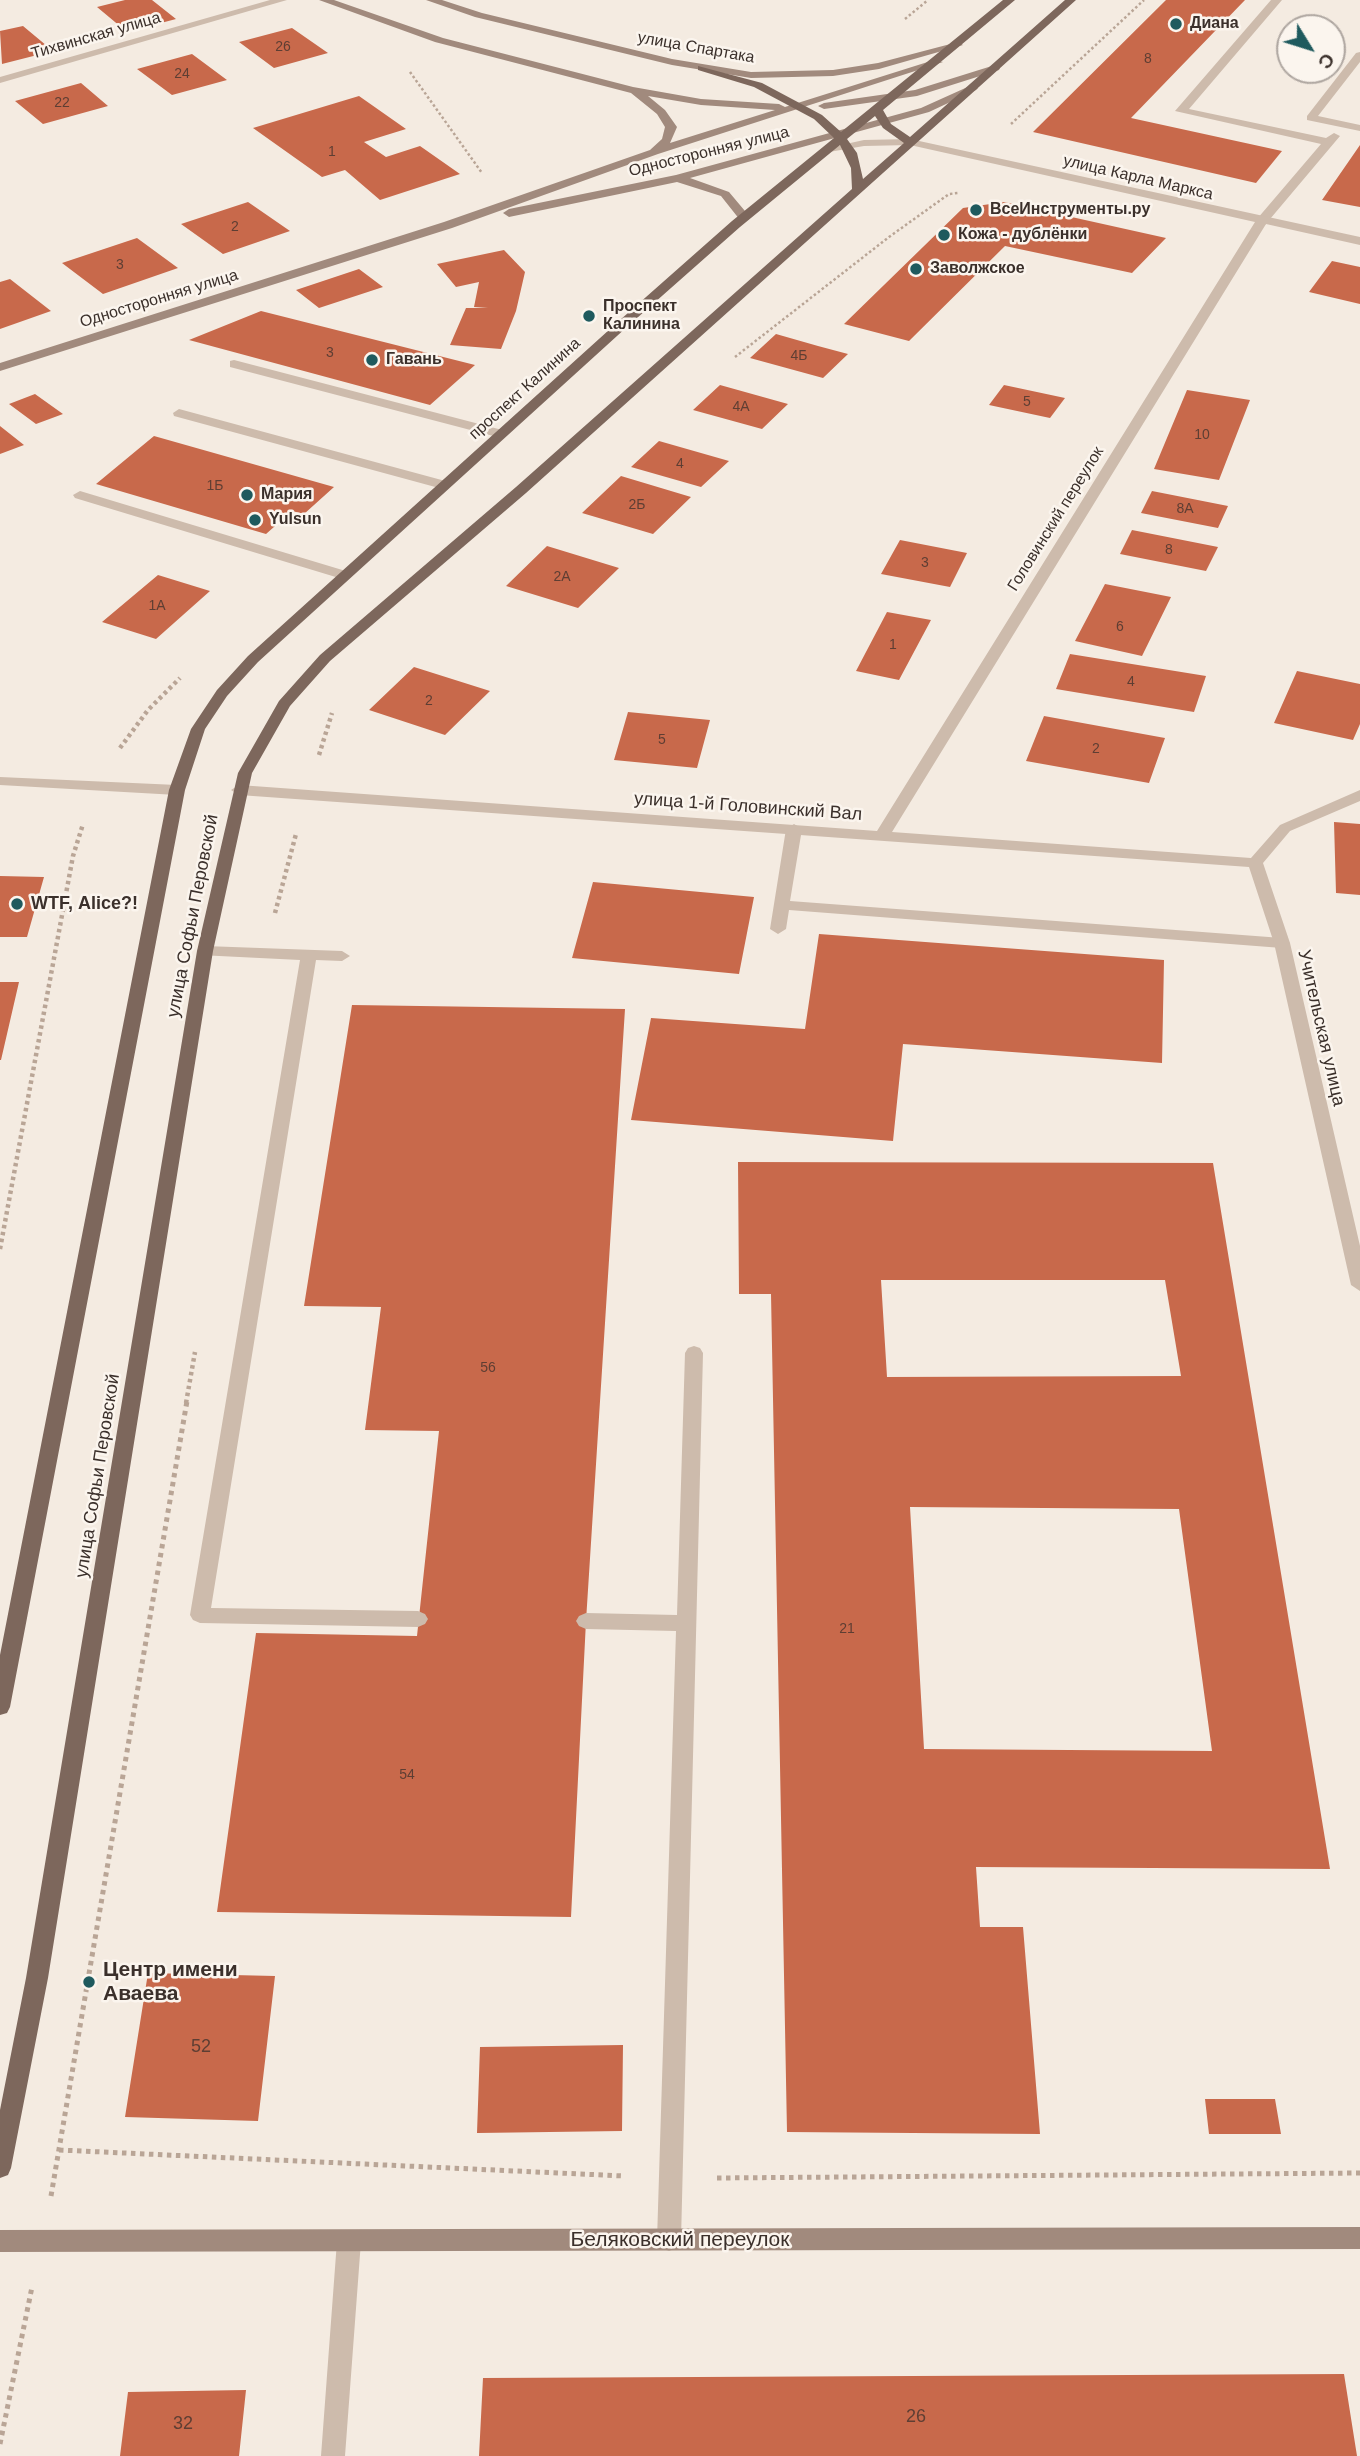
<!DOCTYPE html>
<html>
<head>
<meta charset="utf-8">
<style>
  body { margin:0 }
  #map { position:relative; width:1360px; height:2456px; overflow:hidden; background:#f4ebe1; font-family:Arial,sans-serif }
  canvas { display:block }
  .north { position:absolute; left:1276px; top:14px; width:70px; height:70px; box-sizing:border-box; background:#fbf5ee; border:2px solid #aea6a0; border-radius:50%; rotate:128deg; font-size:19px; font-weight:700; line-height:28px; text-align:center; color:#3b302b }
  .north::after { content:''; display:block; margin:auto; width:24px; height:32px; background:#1f5a5e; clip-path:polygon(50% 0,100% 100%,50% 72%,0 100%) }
</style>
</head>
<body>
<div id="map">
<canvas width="1360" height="2456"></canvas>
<div class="north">С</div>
</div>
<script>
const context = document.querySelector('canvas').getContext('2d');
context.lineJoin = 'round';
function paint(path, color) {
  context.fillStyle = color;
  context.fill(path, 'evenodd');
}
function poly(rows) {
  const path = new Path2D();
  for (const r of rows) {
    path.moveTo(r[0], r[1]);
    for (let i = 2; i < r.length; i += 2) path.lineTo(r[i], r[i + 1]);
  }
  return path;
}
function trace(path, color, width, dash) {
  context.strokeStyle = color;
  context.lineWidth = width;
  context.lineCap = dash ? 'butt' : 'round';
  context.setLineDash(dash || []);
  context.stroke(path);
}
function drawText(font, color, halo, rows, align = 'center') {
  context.font = font + ' Arial,sans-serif';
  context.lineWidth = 5;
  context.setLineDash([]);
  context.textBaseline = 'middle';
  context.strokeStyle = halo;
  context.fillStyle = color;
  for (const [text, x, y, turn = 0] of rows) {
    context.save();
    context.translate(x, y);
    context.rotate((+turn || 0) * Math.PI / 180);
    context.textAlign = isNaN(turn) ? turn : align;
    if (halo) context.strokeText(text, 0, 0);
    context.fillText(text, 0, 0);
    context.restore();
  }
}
paint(poly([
  [125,0,152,0,176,19,127,32,97,7],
  [1166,0,1245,0,1131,118,1282,151,1256,183,1033,132],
  [23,26,53,51,2,64,0,31],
  [292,28,328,53,274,68,239,42],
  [192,54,227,80,172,95,137,69],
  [81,83,108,106,43,124,15,101],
  [359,96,406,129,364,142,386,157,420,146,460,174,380,200,345,170,322,177,253,128],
  [1360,145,1360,207,1322,200],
  [248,202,290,231,223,254,181,224],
  [1004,202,1166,238,1132,273,1005,246,909,341,844,324,963,208],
  [137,238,178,268,103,294,62,263],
  [504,250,525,272,516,311,501,349,450,345,466,308,488,308,474,307,479,282,456,287,437,264],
  [1332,261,1360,267,1360,304,1309,292],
  [359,269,383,287,319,308,296,290],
  [10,279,51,311,0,329,0,282],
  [261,311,475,365,430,405,189,340],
  [776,334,818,346,848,354,823,378,750,358],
  [720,385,788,404,762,429,693,410],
  [1004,385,1065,398,1050,418,989,405],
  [1187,390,1250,400,1219,480,1154,469],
  [35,394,63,414,36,424,9,404],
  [0,426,24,445,0,454],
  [154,436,334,487,304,514,292,511,266,534,96,484],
  [659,441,729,461,701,487,631,467],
  [621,476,691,497,653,534,582,513],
  [1152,491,1228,506,1218,528,1141,513],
  [1132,530,1218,547,1206,571,1120,554],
  [900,540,967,553,950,587,881,574],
  [547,546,619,568,578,608,506,586],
  [158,575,210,591,156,639,102,622],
  [1105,584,1171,597,1142,656,1075,641],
  [887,612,931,620,899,680,856,671],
  [1070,654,1206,676,1194,712,1056,689],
  [414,667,490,691,445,735,369,710],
  [1297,671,1360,684,1360,724,1353,740,1274,723],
  [628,712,710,720,697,768,614,760],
  [1044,716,1165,738,1149,783,1026,761],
  [1334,822,1360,824,1360,895,1336,893],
  [0,876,44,877,27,937,0,937],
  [593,882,754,897,739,974,572,958],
  [819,934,1164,960,1162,1063,903,1044,893,1141,631,1120,651,1018,805,1029],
  [0,982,19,982,1,1060,0,1060],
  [352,1005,625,1009,586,1621,571,1917,217,1912,256,1633,417,1636,439,1431,365,1430,381,1307,304,1306],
  [738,1162,1213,1163,1330,1869,976,1867,980,1927,1023,1927,1040,2134,787,2132,771,1294,739,1294],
  [881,1280,1165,1280,1181,1376,887,1377],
  [910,1507,1179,1509,1212,1751,924,1749],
  [148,1973,275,1976,258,2121,125,2117],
  [623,2045,622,2131,477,2133,480,2047],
  [1205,2099,1275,2099,1281,2134,1209,2134],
  [1344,2374,1357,2456,479,2456,483,2378],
  [246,2390,239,2456,120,2456,128,2392]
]), '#c8694b');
trace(poly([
  [905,19,928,0],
  [410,72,482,173],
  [1011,124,1144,0],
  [735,357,889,237,949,194,958,193]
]), '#b9a596', 2.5, [2.5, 2.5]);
trace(poly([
  [120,748,148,710,180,678],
  [319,755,332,713],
  [275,913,296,834],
  [0,1249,73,856,83,824],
  [186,1403,195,1352]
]), '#b9a596', 4.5, [3.5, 3.5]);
trace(poly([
  [59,2150,624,2176],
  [717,2178,1360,2173],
  [51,2196,187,1401],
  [0,2444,32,2287]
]), '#b9a596', 5, [4.5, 4.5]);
paint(poly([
  [1271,0,1282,0,1189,109,1326,138,1334,133,1340,136,1265,225,1261,226,1257,225,1257,219,1321,144,1175,111,1271,0],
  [1360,52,1360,62,1318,116,1360,125,1360,131,1307,120,1307,116,1356,53,1360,52],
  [234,360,506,431,508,434,501,438,230,367,230,361,234,360],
  [179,409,449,482,451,485,444,489,439,488,174,416,173,413,179,409],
  [80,491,349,572,351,575,349,578,339,578,75,498,73,495,80,491],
  [794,824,802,829,790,901,1282,938,1290,943,1282,948,789,910,786,929,778,934,770,929,786,829,794,824],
  [205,946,342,951,350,956,342,961,316,960,211,1608,418,1611,425,1614,428,1619,425,1624,418,1627,200,1623,193,1620,190,1615,300,960,199,955,197,951,199,947,205,946],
  [694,1346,700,1348,703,1353,681,2240,677,2248,669,2251,661,2248,657,2240,676,1631,586,1629,579,1626,576,1621,579,1616,586,1613,677,1615,685,1353,688,1348,694,1346],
  [349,2230,357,2233,361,2241,345,2456,321,2456,337,2241,341,2233,349,2230]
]), '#cdbbac');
paint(poly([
  [270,0,287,0,0,83,0,77,270,0],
  [910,139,1360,237,1360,245,1266,224,892,832,1251,858,1280,825,1360,790,1360,801,1290,831,1263,863,1290,943,1360,1246,1360,1291,1351,1285,1274,943,1249,867,239,795,231,790,239,785,877,831,1255,222,910,145,864,146,829,152,823,149,864,140,910,139],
  [0,777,177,785,185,790,177,795,0,785,0,777]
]), '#cdbbac');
paint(poly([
  [319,0,334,0,443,38,633,87,701,99,779,104,785,107,934,60,943,62,658,154,452,228,0,371,0,363,444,222,650,150,662,139,665,127,657,114,631,93,435,42,319,0],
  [648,96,701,105,775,110,670,143,677,127,665,110,648,96],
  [426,0,442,0,482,13,672,59,751,72,833,70,878,63,958,42,963,45,879,69,833,76,751,78,672,65,475,17,426,0],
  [995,65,1000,68,999,70,917,96,824,109,818,106,824,103,915,90,995,65],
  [972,85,978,88,976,90,929,112,690,178,729,192,750,217,748,220,740,220,721,196,677,182,509,217,503,213,509,209,676,175,921,108,972,85],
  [1360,2227,1360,2249,0,2252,0,2230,1360,2227]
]), '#a18a7d');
paint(poly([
  [1003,0,1015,0,883,110,891,124,910,137,1065,0,1076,0,526,493,330,661,290,706,252,773,213,951,48,1978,11,2168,8,2175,0,2178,0,2110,26,1978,197,951,238,773,279,701,320,655,516,487,852,189,851,168,840,145,740,227,628,326,258,662,227,696,205,729,185,790,10,1707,7,1713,0,1715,0,1655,169,790,191,729,217,690,248,656,620,320,732,221,834,138,814,119,754,87,698,70,698,66,762,83,822,115,841,132,1003,0],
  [875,116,883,128,904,143,863,179,857,153,847,139,875,116]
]), '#7d675c');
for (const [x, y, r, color] of [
  [1176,24,7,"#1f5a5e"],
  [976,210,7,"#1f5a5e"],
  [944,235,7,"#1f5a5e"],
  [916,269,7,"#1f5a5e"],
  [589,316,7,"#1f5a5e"],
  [372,360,7,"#1f5a5e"],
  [247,495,7,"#1f5a5e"],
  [255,520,7,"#1f5a5e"],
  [17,904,7,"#1f5a5e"],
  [89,1982,7,"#1f5a5e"]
]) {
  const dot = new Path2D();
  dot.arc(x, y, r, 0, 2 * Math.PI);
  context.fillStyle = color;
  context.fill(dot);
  trace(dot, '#fbf5ee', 2.5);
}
drawText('14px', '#5e3e33', null, [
  ["26",283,47],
  ["8",1148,59],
  ["24",182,74],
  ["22",62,103],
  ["1",332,152],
  ["2",235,227],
  ["3",120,265],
  ["3",330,353],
  ["4Б",799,356],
  ["5",1027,402],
  ["4А",741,407],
  ["10",1202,435],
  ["4",680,464],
  ["1Б",215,486],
  ["2Б",637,505],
  ["8А",1185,509],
  ["8",1169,550],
  ["3",925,563],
  ["2А",562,577],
  ["1А",157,606],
  ["6",1120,627],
  ["1",893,645],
  ["4",1131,682],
  ["2",429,701],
  ["5",662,740],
  ["2",1096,749],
  ["56",488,1368],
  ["21",847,1629],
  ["54",407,1775]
]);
drawText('bold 16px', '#3b302b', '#fbf5ee', [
  ["Диана",1190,24],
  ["ВсеИнструменты.ру",990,210],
  ["Кожа - дублёнки",958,235],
  ["Заволжское",930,269],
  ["Проспект",603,307],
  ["Калинина",603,325],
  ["Гавань",386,360],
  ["Мария",261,495],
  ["Yulsun",269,520]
], 'left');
drawText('16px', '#3b302b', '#fbf5ee', [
  ["Тихвинская улица",96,36,-16],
  ["улица Спартака",696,48,10],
  ["Односторонняя улица",709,152,-14],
  ["улица Карла Маркса",1138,178,13],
  ["Односторонняя улица",159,299,-17],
  ["проспект Калинина",525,389,-42],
  ["Головинский переулок",1056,519,-58]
]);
drawText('18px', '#3b302b', '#fbf5ee', [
  ["улица 1-й Головинский Вал",748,807,4],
  ["улица Софьи Перовской",193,916,-79],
  ["Учительская улица",1321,1028,77],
  ["улица Софьи Перовской",98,1476,-81]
]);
drawText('bold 18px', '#3b302b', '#fbf5ee', [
  ["WTF, Alice?!",31,904]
], 'left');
drawText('18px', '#5e3e33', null, [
  ["52",201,2047],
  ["26",916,2417],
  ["32",183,2424]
]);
drawText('bold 21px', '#3b302b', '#fbf5ee', [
  ["Центр имени",103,1970],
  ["Аваева",103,1994]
], 'left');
drawText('21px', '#3b302b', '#fbf5ee', [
  ["Беляковский переулок",680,2240]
]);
</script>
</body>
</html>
